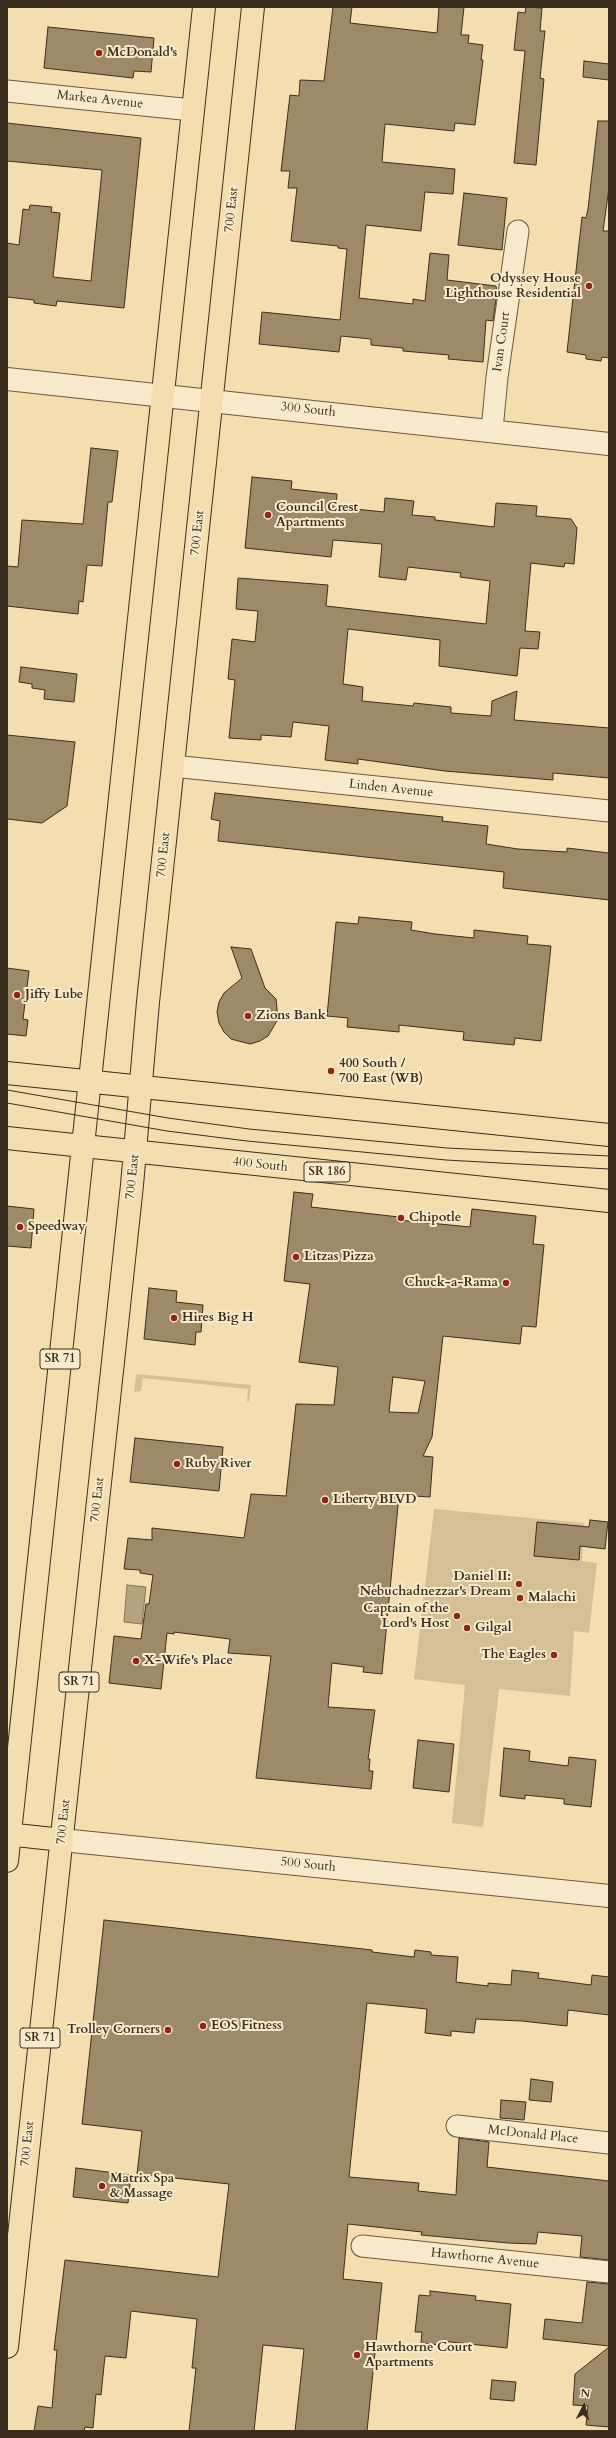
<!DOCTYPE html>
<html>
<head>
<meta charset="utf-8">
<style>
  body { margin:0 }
  #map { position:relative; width:616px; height:2438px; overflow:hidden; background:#f4deaf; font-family:Cardo,serif }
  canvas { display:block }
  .frame { position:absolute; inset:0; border:8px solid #3c2e1e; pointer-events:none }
  .north { position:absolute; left:564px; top:2386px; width:40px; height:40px; -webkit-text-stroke:3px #f8eacb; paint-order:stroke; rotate:6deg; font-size:11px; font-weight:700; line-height:16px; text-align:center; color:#3c2e1e }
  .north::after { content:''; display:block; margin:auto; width:14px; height:18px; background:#3c2e1e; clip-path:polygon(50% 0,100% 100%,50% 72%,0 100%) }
</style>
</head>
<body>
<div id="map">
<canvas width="616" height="2438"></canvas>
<div class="frame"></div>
<div class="north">N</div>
</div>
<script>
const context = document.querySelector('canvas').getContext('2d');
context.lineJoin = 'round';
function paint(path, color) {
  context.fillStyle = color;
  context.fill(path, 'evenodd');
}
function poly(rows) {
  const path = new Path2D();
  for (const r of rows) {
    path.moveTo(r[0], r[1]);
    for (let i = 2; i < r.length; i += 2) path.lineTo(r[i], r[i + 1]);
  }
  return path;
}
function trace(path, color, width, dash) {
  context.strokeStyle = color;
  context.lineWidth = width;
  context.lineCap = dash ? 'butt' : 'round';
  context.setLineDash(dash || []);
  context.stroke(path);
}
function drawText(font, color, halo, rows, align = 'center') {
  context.font = font + ' Cardo,serif';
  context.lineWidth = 4;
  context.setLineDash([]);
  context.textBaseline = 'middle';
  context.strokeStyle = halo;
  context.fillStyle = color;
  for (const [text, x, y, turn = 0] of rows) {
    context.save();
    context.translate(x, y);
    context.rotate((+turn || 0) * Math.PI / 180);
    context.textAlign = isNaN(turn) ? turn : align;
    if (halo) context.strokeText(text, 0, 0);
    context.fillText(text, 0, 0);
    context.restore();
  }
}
paint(poly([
  [138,1374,251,1385,249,1402,247,1401,248,1389,143,1378,141,1391,134,1392,136,1375],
  [434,1509,584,1523,582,1561,597,1563,589,1633,574,1631,570,1696,499,1689,483,1827,452,1823,465,1685,414,1679]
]), '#d5c096');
const water = poly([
  [127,1585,146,1587,142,1624,124,1622,127,1585]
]);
paint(water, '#b5a27e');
trace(water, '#857458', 1);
const building = poly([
  [333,7,352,7,350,23,437,33,439,7,464,7,461,35,469,35,468,43,483,45,481,60,483,60,475,125,455,123,454,131,385,124,382,162,455,169,453,194,425,192,421,231,366,225,359,298,413,304,413,299,425,301,430,253,449,255,447,280,496,286,497,292,493,321,486,320,483,362,448,359,449,355,403,351,403,348,371,345,371,339,341,336,339,352,259,344,262,312,340,320,347,249,338,248,338,246,291,241,297,188,288,188,290,171,281,171,290,95,299,96,300,80,324,81,333,7],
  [526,7,542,8,540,31,545,31,540,78,544,79,536,165,514,163,525,51,514,50,518,12,525,13,526,7],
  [48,27,154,38,151,72,134,71,133,78,44,68,48,27],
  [584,61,609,64,609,80,583,77,584,61],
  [598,121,609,121,609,188,603,231,609,231,609,358,602,357,601,361,586,359,586,355,567,352,582,217,586,218,588,209,598,121],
  [7,123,141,138,124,308,57,301,56,306,34,303,34,300,7,297,7,243,19,245,23,209,29,210,30,205,52,207,51,212,60,213,53,277,91,281,102,170,7,161,7,123],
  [464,193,507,198,502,250,458,245,464,193],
  [91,448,118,451,112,502,108,502,102,566,87,565,83,602,79,601,78,614,7,606,7,566,18,567,22,520,83,524,91,448],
  [252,477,292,481,291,489,337,494,336,507,384,512,385,498,414,501,412,515,435,517,435,520,494,527,496,503,537,506,536,516,571,519,577,528,574,564,565,563,564,567,531,563,525,631,540,632,538,649,520,648,517,676,439,666,440,640,348,629,343,684,363,687,362,701,413,706,414,703,451,707,451,713,491,716,492,701,517,691,514,720,609,728,609,778,553,773,553,780,445,771,358,759,358,764,325,760,329,726,293,722,291,737,261,735,261,740,229,738,235,680,228,679,232,639,255,642,258,611,236,609,238,578,328,585,326,606,486,624,490,581,460,577,461,573,408,567,406,580,379,577,382,544,333,540,331,557,245,548,252,477],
  [21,667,77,674,74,702,44,699,45,690,32,688,32,684,19,682,21,667],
  [7,735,75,742,67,806,42,823,7,819,7,735],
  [215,793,443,817,442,821,488,826,486,844,518,849,567,852,567,848,609,853,609,900,503,888,504,872,218,841,220,821,211,819,215,793],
  [359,917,412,922,411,930,435,934,474,938,474,930,528,936,527,944,551,946,541,1041,515,1038,514,1045,463,1040,464,1032,399,1025,399,1032,347,1027,348,1018,327,1016,336,922,358,924,359,917],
  [231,947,251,949,265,988,276,999,278,1019,268,1036,260,1041,250,1044,231,1039,224,1032,219,1023,217,1012,219,1002,224,993,242,978,231,947],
  [7,968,29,971,23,1019,28,1020,26,1036,7,1034,7,968],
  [294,1192,313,1194,311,1207,399,1217,399,1220,470,1227,472,1209,536,1216,533,1244,544,1245,536,1327,522,1326,520,1344,443,1336,432,1437,423,1456,433,1457,430,1497,399,1495,382,1674,363,1672,364,1667,332,1663,328,1707,375,1710,368,1759,370,1759,369,1771,373,1771,371,1789,256,1778,271,1656,228,1653,230,1639,174,1632,174,1634,167,1633,161,1689,109,1683,114,1636,141,1639,146,1604,149,1604,153,1575,140,1573,140,1570,124,1569,128,1538,152,1540,152,1528,244,1538,251,1494,286,1496,296,1404,334,1405,338,1367,299,1362,310,1284,284,1281,294,1192],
  [393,1377,425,1381,418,1413,389,1412,393,1377],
  [7,1206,34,1209,31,1248,7,1246,7,1206],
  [149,1288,177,1291,176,1302,203,1305,201,1332,196,1332,195,1345,144,1339,149,1288],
  [135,1438,223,1447,219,1491,130,1482,135,1438],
  [590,1520,608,1522,605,1549,580,1546,579,1560,534,1556,537,1522,589,1527,590,1520],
  [418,1740,454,1744,449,1792,413,1788,418,1740],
  [504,1748,530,1751,529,1761,568,1766,569,1757,596,1760,591,1807,564,1804,564,1799,525,1795,525,1799,500,1796,504,1748],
  [104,1920,372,1950,372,1952,414,1957,415,1950,431,1952,431,1955,458,1957,456,1982,488,1986,488,1983,511,1985,512,1970,539,1973,538,1978,591,1985,592,1975,609,1977,609,2015,568,2010,567,2026,522,2021,476,2019,474,2033,451,2031,451,2036,425,2033,427,2009,367,2003,349,2177,419,2183,418,2191,456,2195,459,2138,489,2142,487,2167,609,2181,609,2260,580,2257,582,2236,538,2232,536,2244,508,2243,421,2235,422,2232,348,2224,343,2279,382,2283,367,2431,295,2431,304,2349,263,2345,254,2431,189,2431,196,2368,192,2368,197,2319,131,2311,126,2358,105,2356,101,2395,96,2394,93,2428,85,2427,84,2431,34,2431,38,2406,52,2408,57,2350,54,2350,65,2260,218,2277,229,2184,137,2174,142,2131,82,2124,104,1920],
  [531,2079,553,2082,551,2102,529,2100,531,2079],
  [501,2100,526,2102,524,2120,500,2118,501,2100],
  [76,2168,131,2175,128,2203,73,2197,76,2168],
  [587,2282,609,2284,609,2346,543,2339,545,2319,582,2323,587,2282],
  [430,2291,476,2296,475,2300,511,2304,507,2348,441,2341,440,2345,421,2343,422,2332,415,2332,419,2295,430,2296,430,2291],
  [609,2347,609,2427,586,2425,588,2406,573,2405,575,2374,609,2347],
  [492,2380,516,2382,514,2401,490,2399,492,2380]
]);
paint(building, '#9c8a69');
trace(building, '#3c2e1e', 1);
const minor = poly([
  [7,91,192,110],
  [492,430,497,377,518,231],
  [173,766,609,811],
  [457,2126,609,2143],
  [362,2246,609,2272]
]);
const tertiary = poly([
  [7,379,609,444],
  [62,1840,609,1896]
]);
const primary = poly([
  [7,1073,609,1135],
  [7,1138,609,1201],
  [7,1834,62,1840],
  [7,1861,204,7],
  [7,2347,132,1185,148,1002,253,7]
]);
trace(minor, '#6a5a42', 23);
trace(tertiary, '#6a5a42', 24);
trace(primary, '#3c2e1e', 24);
trace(minor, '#f8eacb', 21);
trace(tertiary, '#f8eacb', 22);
trace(primary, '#f4deaf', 22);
trace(poly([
  [7,1090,168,1118,249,1129,447,1148,609,1156],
  [7,1103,167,1131,247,1141,446,1160,609,1169]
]), '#3c2e1e', 1);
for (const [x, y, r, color] of [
  [99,53,4,"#8f2418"],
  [589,286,4,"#8f2418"],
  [268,515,4,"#8f2418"],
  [17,995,4,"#8f2418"],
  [248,1016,4,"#8f2418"],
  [331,1071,4,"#8f2418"],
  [401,1218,4,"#8f2418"],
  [20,1227,4,"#8f2418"],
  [296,1257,4,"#8f2418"],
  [506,1283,4,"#8f2418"],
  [174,1318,4,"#8f2418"],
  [177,1464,4,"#8f2418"],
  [325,1500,4,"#8f2418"],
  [519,1584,4,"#8f2418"],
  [520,1598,4,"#8f2418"],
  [457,1616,4,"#8f2418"],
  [467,1628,4,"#8f2418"],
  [554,1655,4,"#8f2418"],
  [136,1661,4,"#8f2418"],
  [203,2026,4,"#8f2418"],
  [168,2030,4,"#8f2418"],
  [102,2186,4,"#8f2418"],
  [357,2355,4,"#8f2418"]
]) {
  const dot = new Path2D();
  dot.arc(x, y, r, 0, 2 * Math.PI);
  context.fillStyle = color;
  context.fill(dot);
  trace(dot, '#f8eacb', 1.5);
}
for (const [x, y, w] of [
  [327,1172,46],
  [60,1359,40],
  [79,1682,40],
  [40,2038,40]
]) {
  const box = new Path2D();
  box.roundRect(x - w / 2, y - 10, w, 20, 3);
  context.fillStyle = '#f8eacb';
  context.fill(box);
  trace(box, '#3c2e1e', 1);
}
drawText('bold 12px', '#3c2e1e', null, [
  ["SR 186",327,1172],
  ["SR 71",60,1359],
  ["SR 71",79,1682],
  ["SR 71",40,2038]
]);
drawText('bold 13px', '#3c2e1e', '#f8eacb', [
  ["McDonald's",107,53],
  ["Odyssey House",581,279,"right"],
  ["Lighthouse Residential",581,294,"right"],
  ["Council Crest",276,508],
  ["Apartments",276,523],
  ["Jiffy Lube",25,995],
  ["Zions Bank",256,1016],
  ["400 South /",339,1064],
  ["700 East (WB)",339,1079],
  ["Chipotle",409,1218],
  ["Speedway",28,1227],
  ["Litzas Pizza",304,1257],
  ["Chuck-a-Rama",498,1283,"right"],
  ["Hires Big H",182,1318],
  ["Ruby River",185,1464],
  ["Liberty BLVD",333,1500],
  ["Daniel II:",511,1577,"right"],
  ["Nebuchadnezzar's Dream",511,1592,"right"],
  ["Malachi",528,1598],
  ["Captain of the",449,1609,"right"],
  ["Lord's Host",449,1624,"right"],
  ["Gilgal",475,1628],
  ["The Eagles",546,1655,"right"],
  ["X-Wife's Place",144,1661],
  ["EOS Fitness",211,2026],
  ["Trolley Corners",160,2030,"right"],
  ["Matrix Spa",110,2179],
  ["& Massage",110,2194],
  ["Hawthorne Court",365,2348],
  ["Apartments",365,2363]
], 'left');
drawText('13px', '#3c2e1e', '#f8eacb', [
  ["Markea Avenue",100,100,6],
  ["700 East",232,210,-84],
  ["Ivan Court",502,342,-82],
  ["300 South",308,410,6],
  ["700 East",198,533,-84],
  ["Linden Avenue",391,789,6],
  ["700 East",164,855,-84],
  ["400 South",260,1165,6],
  ["700 East",133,1177,-84],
  ["700 East",98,1500,-84],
  ["700 East",64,1822,-84],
  ["500 South",308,1865,6],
  ["McDonald Place",533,2135,6],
  ["700 East",28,2144,-84],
  ["Hawthorne Avenue",485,2259,6]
]);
</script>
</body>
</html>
